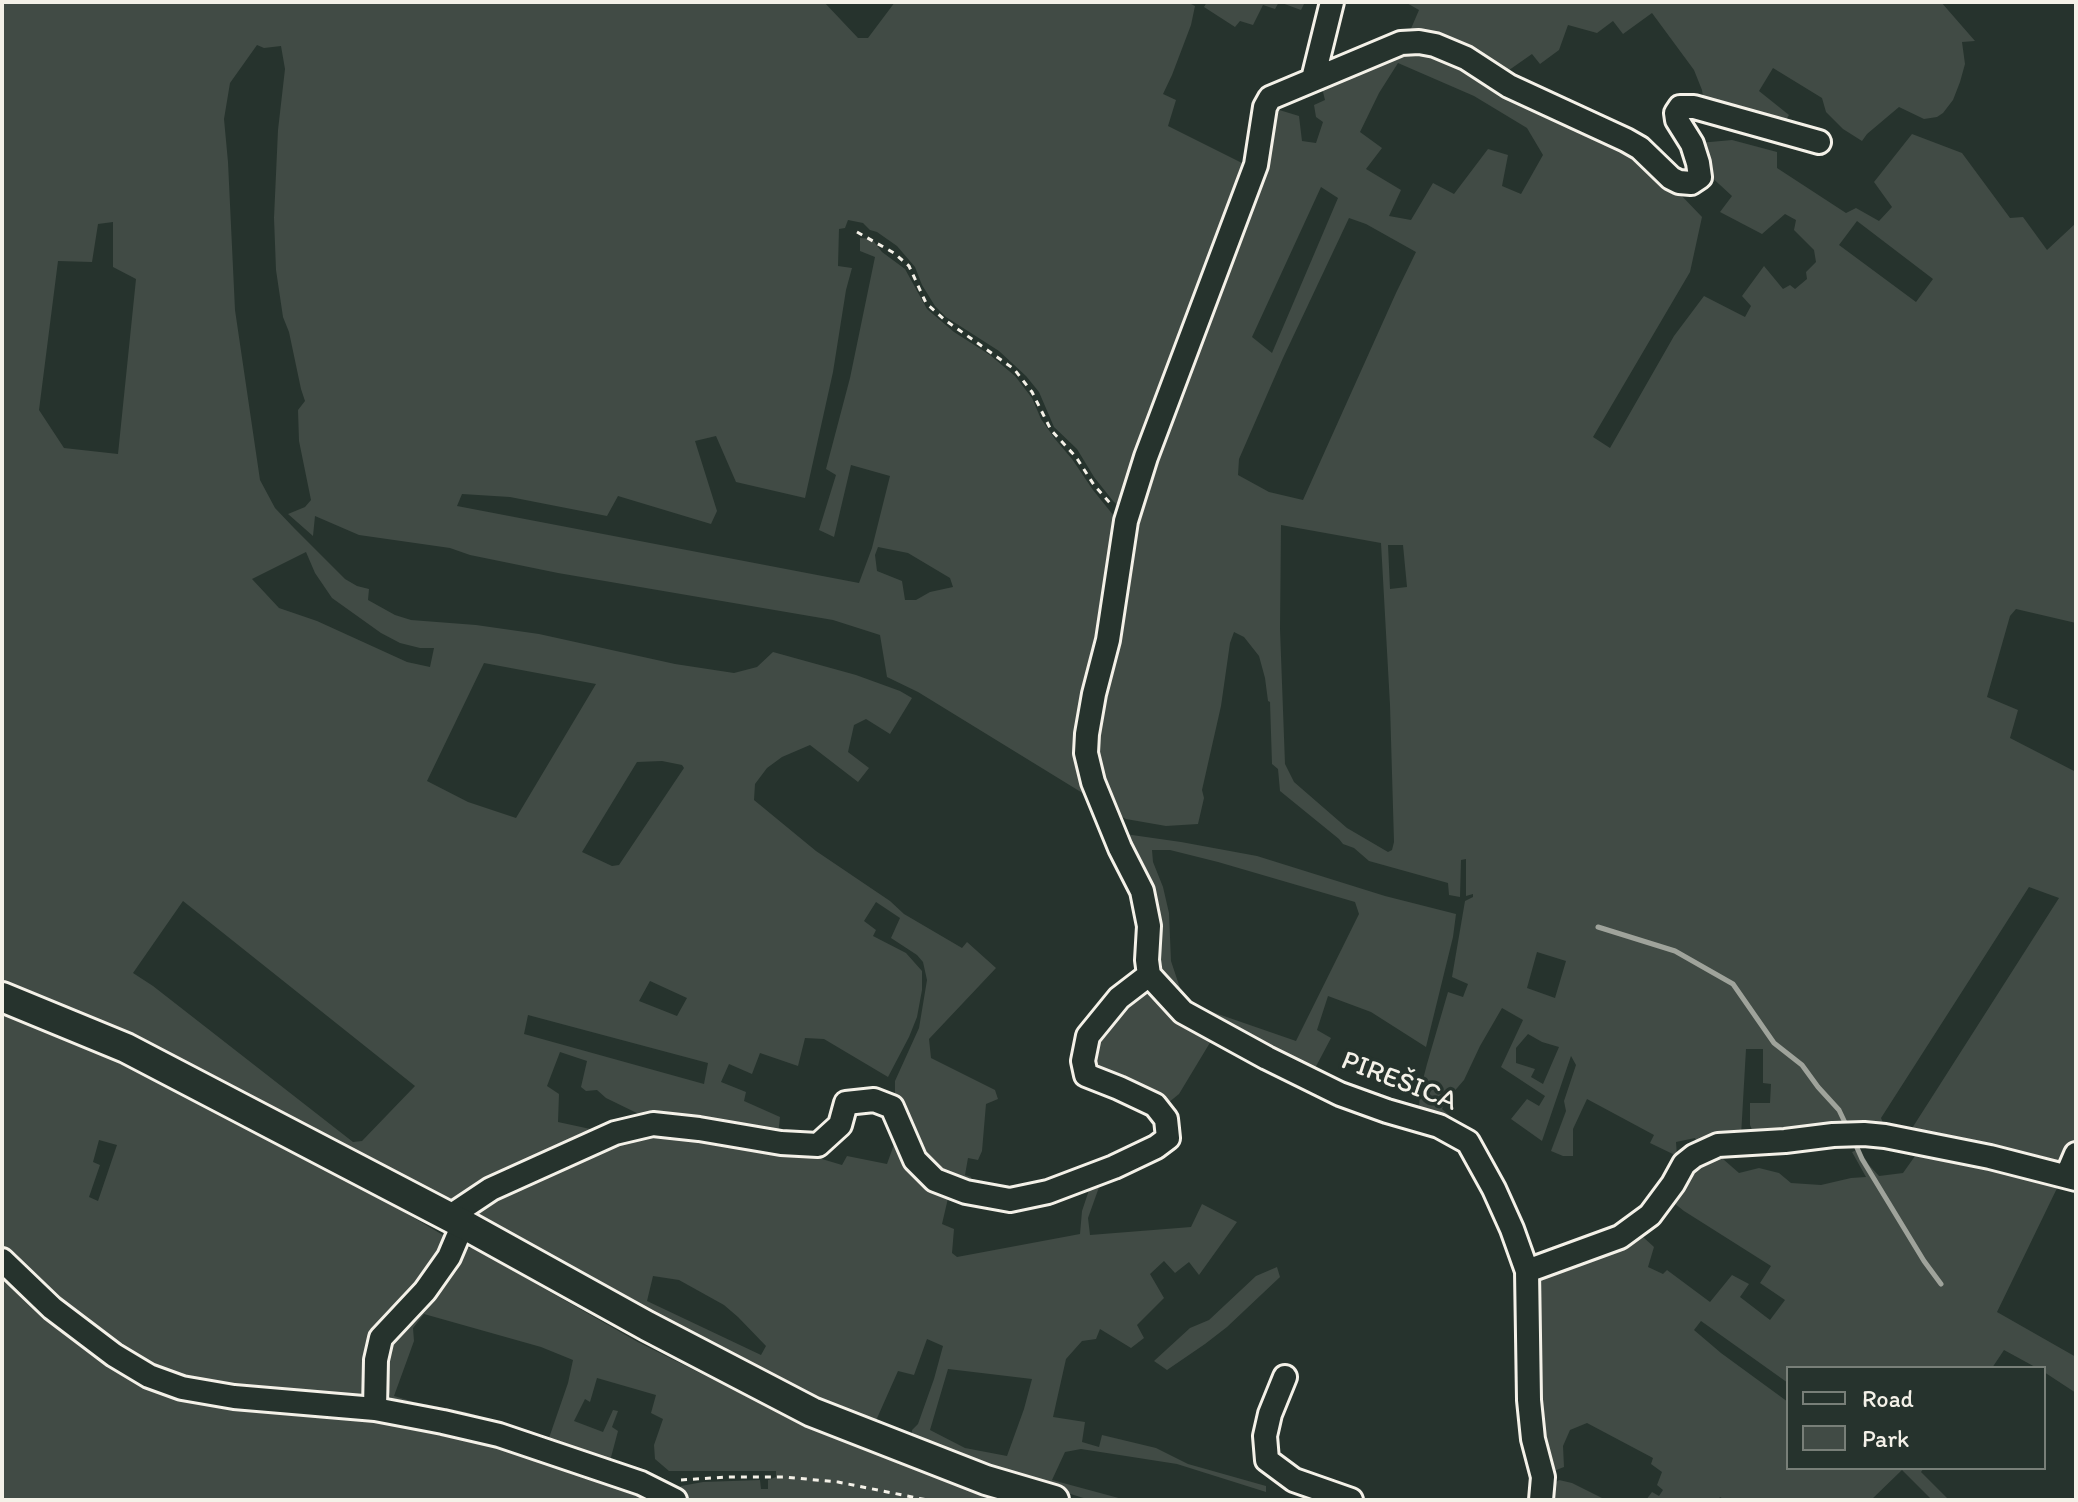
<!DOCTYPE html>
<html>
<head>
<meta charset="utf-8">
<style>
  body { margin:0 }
  #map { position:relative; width:2078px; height:1502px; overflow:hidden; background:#26332d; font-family:Itim,sans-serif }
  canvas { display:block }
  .frame { position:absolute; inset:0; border:4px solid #f4f1e8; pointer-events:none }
  .legend { position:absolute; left:1786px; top:1366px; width:260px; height:104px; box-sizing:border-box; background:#26332d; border:2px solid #787f78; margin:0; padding:10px 14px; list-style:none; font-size:24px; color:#f4f1e8 }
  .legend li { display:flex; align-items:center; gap:16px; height:40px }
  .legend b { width:40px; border:2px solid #787f78 }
</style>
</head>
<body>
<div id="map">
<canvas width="2078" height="1502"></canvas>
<div class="frame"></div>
<ul class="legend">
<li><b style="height:10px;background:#26332d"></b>Road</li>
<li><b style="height:22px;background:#414b45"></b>Park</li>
</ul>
</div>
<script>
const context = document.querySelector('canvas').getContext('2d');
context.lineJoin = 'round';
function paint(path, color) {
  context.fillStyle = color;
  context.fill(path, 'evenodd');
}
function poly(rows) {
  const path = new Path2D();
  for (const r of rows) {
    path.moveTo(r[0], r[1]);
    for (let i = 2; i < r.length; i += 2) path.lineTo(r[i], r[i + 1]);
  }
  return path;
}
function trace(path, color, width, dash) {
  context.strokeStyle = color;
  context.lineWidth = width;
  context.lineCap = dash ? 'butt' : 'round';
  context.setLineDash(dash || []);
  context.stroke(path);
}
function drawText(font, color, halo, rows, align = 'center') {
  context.font = font + ' Itim,sans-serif';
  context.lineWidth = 7;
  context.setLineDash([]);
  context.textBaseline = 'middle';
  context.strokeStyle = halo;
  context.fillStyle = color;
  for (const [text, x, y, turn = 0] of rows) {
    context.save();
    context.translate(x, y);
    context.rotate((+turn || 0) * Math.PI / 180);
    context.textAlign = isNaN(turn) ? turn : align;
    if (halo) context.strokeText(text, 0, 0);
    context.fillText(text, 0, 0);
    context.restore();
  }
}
paint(poly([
  [2,2,824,2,858,38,868,38,895,2,1187,2,1195,6,1191,25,1172,75,1163,94,1176,100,1168,126,1252,168,1126,513,1113,501,1094,477,1077,449,1054,427,1039,392,1026,376,999,351,946,317,935,306,922,285,915,267,897,246,877,232,870,230,863,223,848,220,845,228,839,229,838,266,852,268,846,290,833,372,805,498,736,482,716,436,695,441,717,511,711,524,618,496,607,516,510,497,462,494,457,506,859,583,872,548,890,476,851,465,834,537,819,530,836,475,826,469,850,378,875,257,860,251,860,238,872,239,882,252,905,269,927,309,954,332,990,355,1015,376,1032,398,1041,419,1055,439,1072,459,1093,490,1122,526,1089,797,918,692,887,677,880,635,833,620,558,573,470,555,450,548,359,535,315,516,313,536,288,514,305,507,311,500,299,441,298,410,305,401,301,389,289,332,283,317,276,270,274,218,278,130,285,69,281,46,264,48,257,45,230,83,224,119,228,162,235,310,260,480,275,508,294,528,345,579,357,586,369,589,368,600,395,615,411,620,476,625,539,634,675,664,734,673,757,667,773,652,856,675,900,691,912,698,890,734,866,719,854,725,848,752,869,768,858,782,810,745,782,757,767,768,755,784,754,800,816,851,890,901,904,914,962,948,967,942,996,968,929,1039,931,1058,995,1090,998,1099,986,1104,982,1151,978,1160,968,1158,965,1175,971,1177,970,1187,927,1169,895,1100,895,1081,919,1028,927,980,923,962,917,955,891,938,900,918,876,902,864,921,876,930,873,936,906,953,922,971,922,990,917,1017,909,1037,888,1077,824,1039,805,1038,798,1066,760,1053,752,1074,729,1064,721,1082,746,1092,744,1101,780,1117,778,1135,645,1117,606,1098,597,1090,586,1091,581,1087,587,1061,560,1052,547,1086,559,1094,558,1122,595,1130,592,1135,461,1199,447,1203,2,985],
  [113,222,113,267,136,279,118,454,64,448,39,410,58,261,92,262,98,224],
  [878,547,908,553,950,578,953,587,930,592,916,600,905,600,902,581,877,571,875,555],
  [306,552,315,573,332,598,381,633,400,643,420,648,434,648,430,667,407,662,317,621,279,608,252,579],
  [484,663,596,684,516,818,468,802,427,781],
  [662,761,682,765,684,768,619,865,612,866,582,852,637,762],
  [183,901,415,1086,362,1141,353,1142,153,986,133,973],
  [650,981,687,998,677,1016,639,1001],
  [528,1015,708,1063,704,1084,524,1034],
  [1207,2,1305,2,1301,10,1279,2,1275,9,1263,5,1253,25,1240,21,1235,27,1204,7],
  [1405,2,1941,2,1975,41,1962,42,1965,64,1960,82,1953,100,1943,113,1937,117,1924,119,1899,107,1867,134,1862,141,1843,129,1826,112,1822,98,1773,68,1759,91,1789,115,1781,128,1705,109,1702,90,1694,70,1652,13,1623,34,1613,21,1597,33,1568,25,1559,50,1540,64,1532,54,1502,75,1407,38,1419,10],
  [1423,48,1632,144,1702,217,1690,272,1593,437,1610,448,1674,336,1704,296,1745,317,1751,306,1742,296,1764,266,1783,289,1790,285,1795,289,1807,279,1806,272,1816,262,1814,250,1794,230,1796,220,1785,214,1762,234,1720,212,1732,196,1707,173,1699,143,1732,140,1777,152,1777,168,1846,213,1856,208,1879,221,1892,207,1874,182,1912,134,1962,153,2010,218,2023,217,2047,250,2076,223,2076,623,2016,609,2010,616,1987,697,2018,710,2010,738,2076,772,2076,1143,2069,1159,2061,1167,1909,1133,2059,898,2029,887,1881,1118,1885,1128,1755,1137,1750,1125,1750,1103,1770,1103,1771,1084,1763,1083,1763,1049,1746,1049,1741,1136,1699,1148,1695,1138,1676,1142,1677,1156,1650,1143,1654,1135,1587,1099,1573,1129,1573,1156,1563,1156,1551,1151,1566,1111,1564,1101,1576,1065,1571,1056,1542,1141,1511,1119,1527,1099,1539,1106,1545,1096,1501,1067,1523,1020,1502,1008,1480,1046,1464,1080,1445,1102,1442,1109,1449,1115,1448,1121,1424,1115,1419,1108,1420,1091,1427,1064,1448,992,1463,997,1468,984,1452,977,1465,901,1473,897,1473,894,1466,896,1466,859,1461,860,1460,897,1449,895,1448,883,1369,861,1354,848,1343,844,1339,839,1280,791,1278,769,1272,764,1270,702,1268,701,1265,678,1259,656,1244,637,1234,632,1230,643,1221,706,1202,790,1204,798,1198,824,1166,826,1126,819,1113,812,1091,736,1131,534,1276,109,1299,116,1302,141,1316,143,1323,122,1316,117,1314,105,1325,100,1323,92,1317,85,1393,52],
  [1398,63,1474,96,1527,128,1543,155,1521,194,1502,186,1508,155,1488,149,1454,194,1433,183,1411,220,1389,216,1401,190,1366,169,1382,148,1360,132,1379,93],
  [1321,187,1338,198,1272,353,1252,337],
  [1349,218,1366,224,1416,252,1396,293,1303,500,1269,492,1238,475,1239,459,1283,358],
  [1857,221,1933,279,1916,302,1839,245],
  [1281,525,1381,543,1390,705,1394,842,1392,850,1388,852,1347,828,1294,782,1285,764,1280,629],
  [1388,545,1403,545,1407,587,1390,589],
  [1537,952,1566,961,1555,998,1527,988],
  [1528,1034,1542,1042,1559,1047,1543,1084,1531,1077,1535,1069,1516,1063,1516,1048],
  [1125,834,1181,842,1257,856,1385,896,1456,914,1453,937,1426,1047,1371,1012,1328,996,1317,1030,1331,1038,1312,1074,1181,1003,1155,967],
  [1152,850,1170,850,1218,862,1355,902,1359,914,1296,1041,1192,1005,1183,997,1171,961,1169,913,1163,887,1153,862],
  [1147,987,1214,1036,1179,1094,1163,1107,1095,1070,1088,1047,1093,1036],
  [2,1010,105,1053,365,1189,448,1238,448,1247,406,1303,368,1389,360,1399,185,1382,115,1349,2,1249],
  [99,1140,117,1145,98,1201,89,1197,100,1165,93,1162],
  [634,1131,824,1151,822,1159,842,1165,847,1156,887,1164,897,1136,949,1194,942,1224,954,1229,952,1253,957,1257,1080,1234,1082,1211,1091,1184,1103,1176,1088,1218,1090,1235,1191,1227,1202,1204,1237,1222,1199,1275,1189,1262,1175,1273,1164,1261,1150,1274,1164,1298,1137,1325,1144,1338,1131,1348,1100,1329,1096,1339,1082,1341,1066,1359,1053,1417,1085,1422,1082,1442,1099,1447,1102,1435,1156,1448,1188,1464,1266,1486,1266,1492,1177,1464,1081,1449,1065,1452,1052,1480,1126,1500,1090,1500,1038,1484,912,1441,912,1430,918,1424,934,1379,943,1346,927,1339,914,1375,898,1371,874,1425,790,1391,470,1220,476,1205],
  [653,1276,679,1280,724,1305,738,1317,766,1346,761,1355,647,1301],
  [948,1369,1032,1379,1024,1409,1007,1456,965,1448,930,1430],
  [1859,1149,1869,1165,1879,1176,1903,1173,1920,1149,2061,1180,1997,1312,2076,1357,2076,1393,2044,1372,2044,1368,2037,1368,2004,1350,1992,1368,1788,1368,1788,1383,1701,1321,1694,1330,1721,1353,1788,1402,1788,1468,1924,1468,1921,1472,1949,1500,1932,1500,1902,1470,1871,1500,1725,1500,1720,1497,1718,1500,1646,1500,1652,1492,1659,1496,1663,1490,1657,1485,1662,1472,1651,1464,1653,1458,1587,1423,1570,1430,1563,1446,1564,1467,1551,1472,1539,1437,1538,1279,1642,1236,1654,1247,1648,1267,1663,1274,1667,1270,1710,1302,1732,1275,1749,1284,1740,1297,1770,1320,1785,1300,1760,1283,1771,1266,1684,1211,1669,1199,1680,1181,1715,1152,1739,1173,1759,1168,1779,1173,1791,1183,1821,1185,1851,1178,1866,1177,1852,1152],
  [464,1248,473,1248,638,1342,752,1399,857,1447,922,1472,1009,1500,682,1500,674,1491,681,1486,703,1482,760,1480,761,1489,768,1489,768,1480,776,1477,776,1471,669,1471,655,1459,654,1445,663,1419,651,1413,656,1395,597,1378,590,1402,585,1399,574,1421,603,1432,613,1410,618,1411,612,1427,618,1431,610,1461,392,1403,382,1367,384,1352],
  [424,1314,541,1347,573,1360,568,1383,549,1438,466,1412,414,1402,394,1396,414,1341,413,1328],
  [1277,1267,1280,1277,1227,1327,1205,1344,1167,1370,1154,1361,1190,1328,1209,1320,1256,1276],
  [2,1271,145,1381,451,1428,664,1500,2,1500],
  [1559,1480,1572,1483,1606,1500,1549,1500,1550,1487]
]), '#414b45');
trace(poly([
  [1598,927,1675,951,1733,984,1774,1043,1802,1065,1818,1087,1839,1110,1848,1129],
  [1854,1141,1862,1159,1924,1261,1941,1284]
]), '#9fa39b', 5);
const minor = poly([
  [1313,79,1332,2],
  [2067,1175,2076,1154],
  [449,1217,491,1189,615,1133,653,1124,699,1129,781,1143,818,1145,840,1125,846,1103,874,1100,892,1107,915,1160,935,1180,966,1192,1010,1200,1048,1192,1114,1167,1156,1147,1168,1138,1166,1119,1155,1105,1119,1088,1086,1075,1083,1061,1088,1036,1119,998,1149,975],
  [2,1260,52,1308,114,1355,149,1376,182,1388,234,1397,375,1409,443,1422,499,1435,641,1483,675,1500],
  [1527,1271,1620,1237,1650,1215,1673,1184,1684,1164,1694,1156,1718,1145,1785,1141,1833,1135,1864,1134,1885,1136,1990,1157,2076,1179],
  [1285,1377,1270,1414,1265,1436,1267,1460,1294,1480,1351,1500],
  [375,1409,376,1360,381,1338,425,1291,449,1257,463,1224],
  [1541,1500,1543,1477,1533,1439,1529,1400,1527,1271,1512,1229,1494,1189,1468,1142,1439,1126,1387,1111,1340,1094,1267,1058,1183,1012,1149,975,1147,960,1149,926,1142,891,1120,848,1093,782,1086,753,1087,734,1094,694,1108,640,1126,521,1146,457,1256,165,1265,107,1270,98,1401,43,1419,42,1435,45,1466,58,1509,86,1626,140,1640,148,1671,178,1679,182,1691,183,1700,177,1698,163,1692,144,1677,120,1676,113,1680,107,1694,107,1819,142]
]);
const major = poly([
  [2,997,126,1048,463,1224,647,1326,812,1412,986,1480,1054,1500]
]);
trace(minor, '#f4f1e8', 28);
trace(major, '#f4f1e8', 34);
trace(poly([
  [857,232,894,253,909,266,926,303,945,320,1014,369,1032,392,1051,430,1076,457,1094,485,1110,503],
  [681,1480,728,1477,784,1477,838,1482,927,1500]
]), '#f4f1e8', 3, [6, 6]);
trace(minor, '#26332d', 22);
trace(major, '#26332d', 28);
drawText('28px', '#f4f1e8', '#26332d', [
  ["PIREŠICA",1399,1082,21]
]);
</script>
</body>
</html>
